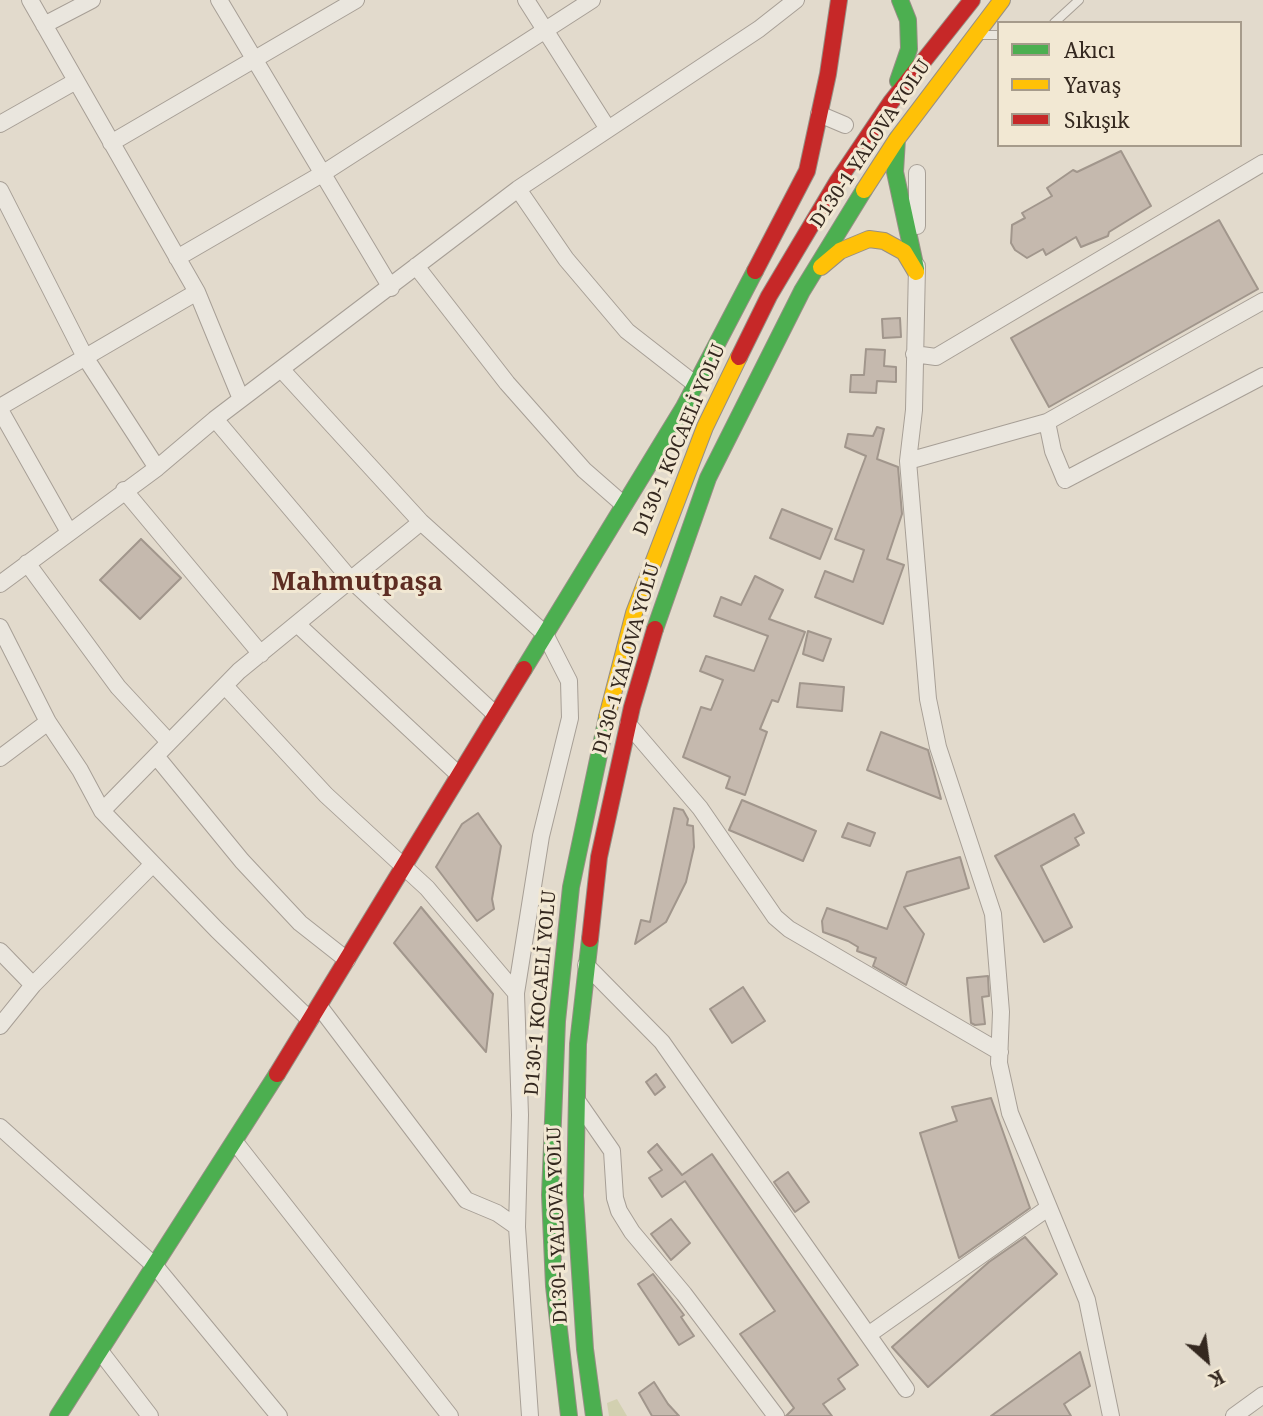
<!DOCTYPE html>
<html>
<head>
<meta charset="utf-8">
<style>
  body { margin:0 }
  #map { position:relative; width:1263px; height:1416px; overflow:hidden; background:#e2dacc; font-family:"Noto Serif",serif }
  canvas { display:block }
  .legend { position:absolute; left:997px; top:21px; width:245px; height:126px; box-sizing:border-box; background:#f2e8d3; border:2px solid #a69b8b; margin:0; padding:9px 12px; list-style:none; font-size:21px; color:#34281f }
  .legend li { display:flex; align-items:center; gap:14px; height:35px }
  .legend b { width:35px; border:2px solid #a69b8b }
  .north { position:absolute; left:1172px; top:1325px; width:70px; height:70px; -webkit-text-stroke:5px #f2e8d3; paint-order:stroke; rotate:152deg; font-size:19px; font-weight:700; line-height:28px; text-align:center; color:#34281f }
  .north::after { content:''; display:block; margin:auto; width:24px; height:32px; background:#34281f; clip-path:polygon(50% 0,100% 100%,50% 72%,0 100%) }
</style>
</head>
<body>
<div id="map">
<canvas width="1263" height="1416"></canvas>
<ul class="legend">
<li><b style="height:9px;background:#4caf50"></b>Akıcı</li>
<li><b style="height:9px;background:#ffc107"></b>Yavaş</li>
<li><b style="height:9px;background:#c62828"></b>Sıkışık</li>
</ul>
<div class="north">K</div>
</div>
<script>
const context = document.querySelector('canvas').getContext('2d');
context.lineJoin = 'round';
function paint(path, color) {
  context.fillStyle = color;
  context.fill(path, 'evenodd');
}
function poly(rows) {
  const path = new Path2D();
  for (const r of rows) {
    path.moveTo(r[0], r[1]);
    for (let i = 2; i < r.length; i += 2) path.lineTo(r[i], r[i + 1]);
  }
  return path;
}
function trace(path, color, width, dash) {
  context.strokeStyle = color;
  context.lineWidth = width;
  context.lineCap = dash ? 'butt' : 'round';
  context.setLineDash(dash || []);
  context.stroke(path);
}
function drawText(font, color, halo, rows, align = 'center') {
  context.font = font + ' "Noto Serif",serif';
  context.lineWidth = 6;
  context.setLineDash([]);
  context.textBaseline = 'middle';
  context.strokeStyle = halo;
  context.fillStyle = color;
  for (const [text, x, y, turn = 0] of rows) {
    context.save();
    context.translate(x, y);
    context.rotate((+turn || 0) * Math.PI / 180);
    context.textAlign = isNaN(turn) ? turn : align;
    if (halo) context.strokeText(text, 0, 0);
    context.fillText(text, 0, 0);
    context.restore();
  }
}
paint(poly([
  [617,1399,627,1416,609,1416,607,1403]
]), '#d2d0b0');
const building = poly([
  [1121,151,1151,206,1109,232,1108,236,1081,247,1076,237,1046,255,1043,249,1027,258,1015,250,1011,243,1012,225,1025,218,1022,213,1052,196,1047,188,1073,170,1077,172,1121,151],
  [1219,220,1258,289,1049,407,1011,338,1219,220],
  [900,318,901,337,883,338,882,319,900,318],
  [866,349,885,350,884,366,896,367,896,382,877,381,876,393,850,392,851,375,864,375,866,349],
  [877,427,884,429,877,459,898,467,902,514,887,559,904,565,883,624,815,597,825,571,853,582,864,550,835,539,866,456,845,447,848,434,873,436,877,427],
  [782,509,832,529,820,559,770,538,782,509],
  [141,539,181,578,140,619,100,580,141,539],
  [755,576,783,590,769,619,805,632,778,702,772,700,760,729,767,732,745,795,726,788,730,777,683,757,701,707,711,710,723,680,700,671,706,656,754,671,768,636,714,616,721,597,741,605,755,576],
  [808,631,831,639,823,661,803,654,808,631],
  [800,683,844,687,842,711,797,707,800,683],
  [881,732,928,750,941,799,867,770,881,732],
  [742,800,816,831,803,861,729,830,742,800],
  [674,808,683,810,688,819,687,825,693,826,694,847,686,882,666,922,635,944,641,920,650,922,674,808],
  [478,813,501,846,492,899,494,909,477,921,436,867,462,824,478,813],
  [1074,814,1084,833,1075,838,1079,845,1041,866,1072,927,1044,942,995,856,1074,814],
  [848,823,875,833,870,846,842,837,848,823],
  [960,857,969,888,904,907,924,934,906,985,873,966,876,958,857,951,858,947,848,941,823,932,822,921,827,908,887,929,907,872,960,857],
  [421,907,493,994,486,1052,394,943,421,907],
  [988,976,989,996,982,997,985,1024,975,1025,971,1023,967,978,988,976],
  [743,987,765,1021,732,1043,710,1009,743,987],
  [656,1074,665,1087,655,1095,646,1082,656,1074],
  [991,1098,1030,1208,959,1258,920,1133,957,1121,952,1107,991,1098],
  [657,1144,682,1175,712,1154,858,1365,838,1379,845,1389,823,1404,832,1416,786,1416,794,1408,740,1334,775,1311,685,1181,662,1197,649,1178,662,1170,648,1152,657,1144],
  [788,1172,809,1202,795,1212,774,1182,788,1172],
  [671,1219,690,1243,671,1260,651,1234,671,1219],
  [1025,1237,1057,1274,928,1387,892,1347,989,1262,1025,1237],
  [653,1274,684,1315,681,1317,694,1336,679,1345,638,1284,653,1274],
  [1080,1352,1090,1386,1064,1404,1071,1416,991,1416,1080,1352],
  [654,1382,668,1404,679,1416,652,1416,639,1393,654,1382]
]);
paint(building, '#c5b9ae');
trace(building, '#a1968c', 2);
const lane = poly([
  [1054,23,1079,0],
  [983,35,999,35]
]);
const street = poly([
  [30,0,197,292,241,399],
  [219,0,391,288],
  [526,0,608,129],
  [44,25,92,0],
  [819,114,845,125],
  [0,124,76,81],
  [111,143,356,0],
  [518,189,566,259,627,331,695,384],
  [0,190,85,357,157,468],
  [917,226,917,173],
  [177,258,322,174,592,0],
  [416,266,507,383,584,470,624,505],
  [917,266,914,410,908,461,928,699,938,747,993,914,1001,1012,999,1063,1010,1113,1087,1300,1111,1416],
  [914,354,936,357,1263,163],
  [281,369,421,522,545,634,569,681,570,718,541,836,516,993],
  [0,407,197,292],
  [0,410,69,532],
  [215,419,351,580,496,715],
  [1047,422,1053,451,1065,480,1263,376],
  [908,461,1047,422,1263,301],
  [124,490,261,654],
  [27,563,118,687,169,742],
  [0,584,157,468,215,419,518,189,759,29,796,0],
  [297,624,459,775],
  [0,627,48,722,80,770,102,811,217,930,310,1020],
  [225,686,326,795,427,888,516,993,520,1115,517,1227,530,1416],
  [628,724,700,808,775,917,789,929,1000,1052],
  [156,756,242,861,300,923,347,960],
  [0,758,48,722],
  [102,811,239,671,421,522],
  [0,951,33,985],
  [586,965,662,1042,868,1335,1048,1208],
  [319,1006,466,1200,497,1213,517,1227],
  [0,1026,33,985,153,864],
  [578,1102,612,1151,615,1198,619,1211,632,1232,684,1294,776,1416],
  [0,1127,156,1267,279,1416],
  [235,1142,450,1416],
  [868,1335,906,1389],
  [100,1351,150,1416],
  [1234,1416,1263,1395]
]);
const fast = poly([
  [898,81,909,49,908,20,900,0],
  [897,139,895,172,916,269],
  [655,629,708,478,802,291,864,190],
  [524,669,684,407,755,271],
  [590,939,578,1044,575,1196,585,1349,594,1416],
  [58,1416,277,1074],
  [569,1416,554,1286,550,1195,557,1021,571,887,607,717]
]);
const slow = poly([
  [864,190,897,139,1002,0],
  [821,267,840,251,869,239,884,241,904,252,916,272],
  [607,717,634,613,705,427,739,357]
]);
const jam = poly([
  [755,271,807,171,828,74,839,0],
  [739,357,769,296,837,182,891,102,972,0],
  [590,939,599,857,632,707,655,629],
  [277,1074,524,669]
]);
trace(lane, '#a79f96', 10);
trace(street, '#a79f96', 18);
trace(fast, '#978f85', 18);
trace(slow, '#978f85', 18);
trace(jam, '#978f85', 18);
trace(lane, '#eae6de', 8);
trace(street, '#eae6de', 16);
trace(fast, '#4caf50', 16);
trace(slow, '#ffc107', 16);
trace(jam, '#c62828', 16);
drawText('19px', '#34281f', '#f2e8d3', [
  ["D130-1 YALOVA YOLU",871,144,-56],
  ["D130-1 KOCAELİ YOLU",680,440,-67],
  ["D130-1 YALOVA YOLU",627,659,-74],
  ["D130-1 KOCAELİ YOLU",541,993,-85],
  ["D130-1 YALOVA YOLU",558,1225,-92]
]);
drawText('bold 26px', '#5d2c22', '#f2e8d3', [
  ["Mahmutpaşa",357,583]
]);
</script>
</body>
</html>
